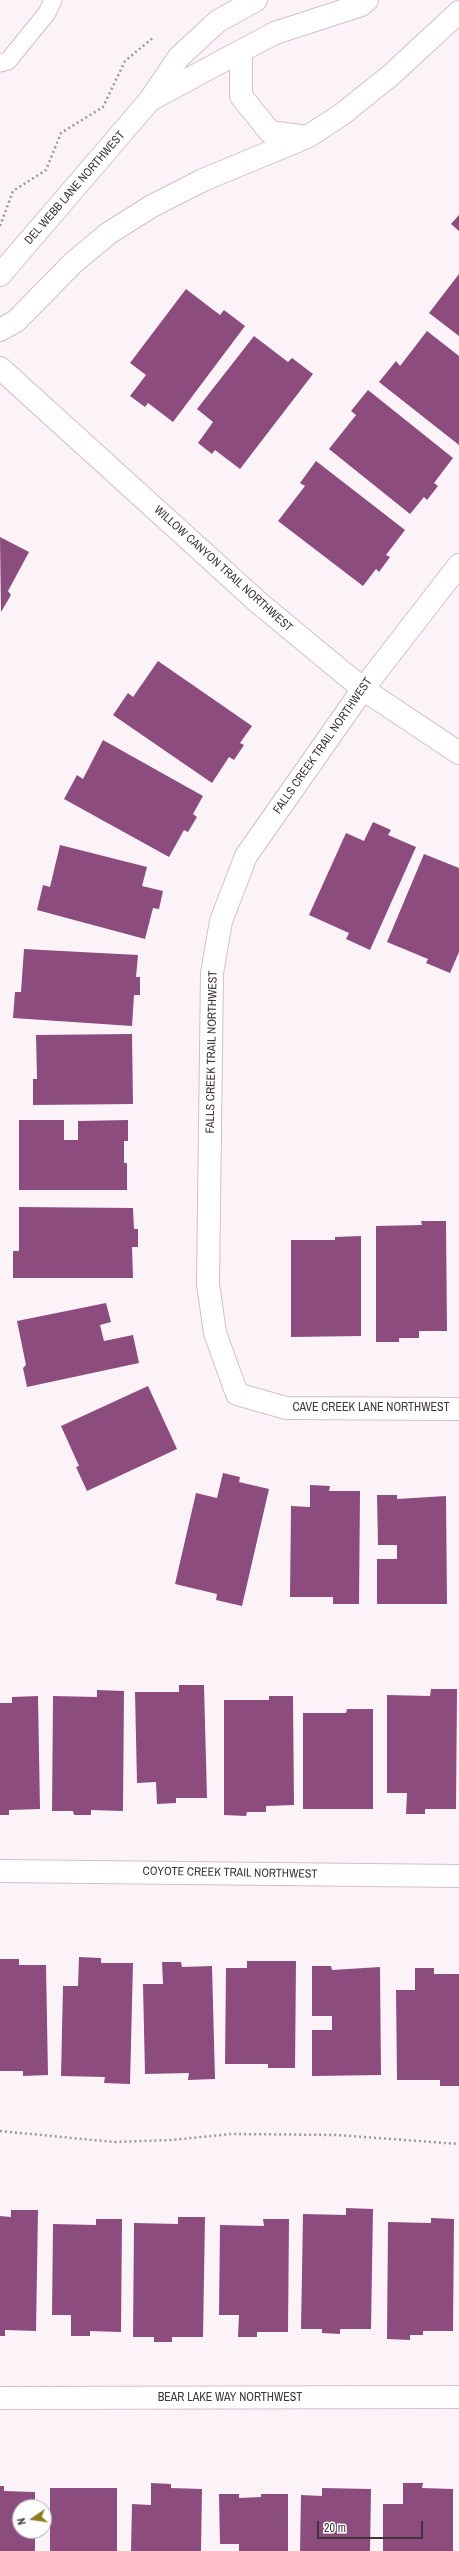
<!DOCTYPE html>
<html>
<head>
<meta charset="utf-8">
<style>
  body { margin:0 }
  #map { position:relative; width:459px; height:2551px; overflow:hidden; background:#fcf3f9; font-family:"Archivo Narrow",sans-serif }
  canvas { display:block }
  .north { position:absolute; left:12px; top:2499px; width:40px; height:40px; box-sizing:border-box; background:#fff; border:1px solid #b2aeb1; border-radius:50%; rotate:257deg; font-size:11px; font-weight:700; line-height:16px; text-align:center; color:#3f353c }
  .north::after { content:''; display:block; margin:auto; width:14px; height:18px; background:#8c7b21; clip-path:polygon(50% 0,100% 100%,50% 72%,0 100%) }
  .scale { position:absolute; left:317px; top:2521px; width:106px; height:18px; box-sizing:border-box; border:2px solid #3f353c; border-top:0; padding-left:5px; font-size:12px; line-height:14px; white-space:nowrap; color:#3f353c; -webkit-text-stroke:3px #fff; paint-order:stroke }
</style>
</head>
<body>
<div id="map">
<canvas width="459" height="2551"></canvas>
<div class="north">N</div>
<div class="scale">20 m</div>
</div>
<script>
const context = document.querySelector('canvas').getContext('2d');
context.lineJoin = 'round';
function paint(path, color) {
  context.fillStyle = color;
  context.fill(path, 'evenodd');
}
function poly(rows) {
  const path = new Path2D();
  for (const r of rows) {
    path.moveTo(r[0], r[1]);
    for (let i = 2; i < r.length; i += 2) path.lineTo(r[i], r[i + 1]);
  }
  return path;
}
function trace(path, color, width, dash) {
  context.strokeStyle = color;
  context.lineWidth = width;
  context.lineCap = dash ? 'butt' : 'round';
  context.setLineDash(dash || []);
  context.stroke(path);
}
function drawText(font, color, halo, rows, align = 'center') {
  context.font = font + ' "Archivo Narrow",sans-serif';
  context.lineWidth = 4;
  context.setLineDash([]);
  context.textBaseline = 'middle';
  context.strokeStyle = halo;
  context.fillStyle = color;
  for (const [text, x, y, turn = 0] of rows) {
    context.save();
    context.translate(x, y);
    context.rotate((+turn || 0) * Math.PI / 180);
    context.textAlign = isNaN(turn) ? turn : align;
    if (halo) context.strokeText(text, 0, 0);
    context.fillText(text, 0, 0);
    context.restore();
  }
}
paint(poly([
  [459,215,459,231,451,224],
  [459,274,459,336,429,313],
  [186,289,220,315,224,310,245,326,173,422,148,403,145,407,130,396,146,375,130,363],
  [427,331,459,356,459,445,379,382,396,361,400,366],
  [254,336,288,362,292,358,313,374,240,469,215,450,212,454,198,443,213,422,197,409],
  [368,390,453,458,434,483,438,486,427,500,424,497,410,514,329,449,356,415,351,411],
  [316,461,405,530,386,555,390,557,379,572,376,569,363,586,278,521,305,486,300,483],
  [0,537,29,552,8,591,11,595,1,612],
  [158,661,252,726,240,743,244,745,234,760,229,757,212,783,113,715,128,693,133,697],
  [103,740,203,796,193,814,197,817,188,832,184,830,169,857,64,799,77,775,83,779],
  [373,822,391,830,388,835,416,847,370,950,346,939,349,933,309,915,346,833,364,841],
  [60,845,147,867,142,886,163,891,159,909,153,908,145,939,37,910,43,885,50,887],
  [424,854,459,868,459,952,450,973,426,963,428,959,387,942],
  [24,949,138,955,136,977,140,977,140,995,134,995,132,1026,13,1018,15,992,21,992],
  [132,1034,133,1104,33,1105,33,1079,37,1079,36,1035],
  [19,1120,64,1120,64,1140,78,1140,78,1121,128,1120,128,1141,124,1141,124,1163,127,1163,127,1190,19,1190],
  [19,1207,133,1208,134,1229,138,1229,138,1247,132,1247,133,1278,13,1278,13,1251,19,1251],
  [421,1221,446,1221,447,1331,419,1331,419,1338,399,1338,399,1342,376,1342,376,1226,422,1225],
  [361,1236,361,1336,291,1337,291,1240,335,1240,335,1237],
  [106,1303,111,1322,100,1325,104,1341,133,1335,139,1363,27,1387,23,1368,26,1365,17,1321],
  [148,1386,177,1449,87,1491,76,1467,79,1466,61,1426],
  [223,1473,240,1477,239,1482,269,1489,242,1606,216,1600,217,1594,175,1584,196,1493,217,1498],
  [310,1485,330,1486,329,1491,360,1491,359,1604,333,1604,333,1597,290,1597,291,1506,310,1507],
  [377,1495,397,1495,397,1499,446,1496,447,1604,377,1604,377,1559,397,1559,397,1545,378,1545],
  [179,1685,204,1685,207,1798,176,1798,176,1803,157,1804,156,1782,137,1783,135,1692,179,1692],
  [431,1689,457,1689,456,1809,425,1809,425,1814,406,1814,407,1793,387,1793,387,1695,430,1696],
  [97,1690,124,1691,123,1811,91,1810,91,1815,74,1815,73,1811,52,1811,53,1696,97,1697],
  [38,1696,40,1809,9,1810,9,1815,0,1815,0,1703,12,1703,12,1697],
  [269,1696,293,1696,294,1805,266,1806,266,1812,247,1812,246,1816,224,1815,224,1700,269,1700],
  [347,1709,373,1709,373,1809,303,1809,303,1713,346,1713],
  [79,1957,101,1958,101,1963,133,1963,130,2084,104,2083,105,2077,61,2076,63,1986,78,1986],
  [0,1959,19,1959,19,1965,46,1965,48,2075,23,2076,23,2071,0,2071],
  [247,1961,296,1961,295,2068,268,2068,268,2064,225,2064,226,1968,247,1968],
  [162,1962,181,1962,182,1967,212,1966,215,2079,188,2080,189,2073,145,2074,143,1984,163,1984],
  [312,1966,331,1966,332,1970,380,1967,381,2075,312,2076,312,2030,332,2030,332,2016,312,2016],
  [415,1968,434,1968,434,1974,459,1974,459,2086,440,2086,440,2080,397,2080,396,1990,415,1990],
  [346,2208,373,2209,371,2329,340,2329,340,2334,322,2333,322,2329,301,2329,303,2214,346,2215],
  [11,2210,38,2210,36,2331,5,2330,5,2336,0,2336,0,2216,11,2217],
  [178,2217,205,2217,203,2337,172,2337,172,2342,154,2342,154,2337,133,2337,134,2223,178,2224],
  [431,2218,454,2219,453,2331,423,2331,423,2335,410,2335,410,2340,387,2339,388,2222,431,2223],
  [96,2219,122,2219,121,2332,90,2331,90,2336,71,2336,71,2315,52,2315,53,2224,96,2225],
  [263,2219,289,2219,288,2332,257,2332,257,2337,238,2337,239,2315,219,2315,220,2225,264,2226],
  [151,2483,171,2484,171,2488,202,2489,201,2551,131,2551,132,2504,151,2505],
  [403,2483,423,2483,422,2488,453,2489,453,2551,383,2551,383,2504,403,2504],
  [0,2486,4,2486,4,2491,35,2492,35,2507,20,2507,20,2531,35,2531,35,2551,0,2551],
  [50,2488,117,2488,117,2551,50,2551],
  [322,2488,371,2489,370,2551,300,2551,301,2495,322,2496],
  [219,2494,239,2494,239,2498,261,2497,261,2494,288,2494,288,2551,239,2551,239,2544,220,2544]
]), '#8d4c7e');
const service = poly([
  [0,63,8,61,47,13,53,0]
]);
const minor = poly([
  [367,0,361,5,275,33,241,51,241,96,270,132,307,137,341,115,391,75,459,12],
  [152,99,241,51],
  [0,275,150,100,179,57,218,21,256,0],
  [0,330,16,321,73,263,109,233,152,206,203,180,307,137],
  [0,368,259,603,363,689,459,753],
  [459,565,363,689,246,856,221,921,212,973,208,1284,215,1333,237,1394,286,1408,459,1409],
  [0,1871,459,1876],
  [0,2398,459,2397]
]);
trace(service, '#d5bdce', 19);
trace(minor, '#d5bdce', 24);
trace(poly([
  [0,226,13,191,46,170,61,133,103,107,125,61,154,37],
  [0,2131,114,2142,171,2140,232,2134,337,2135,459,2144]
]), '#a0969d', 2.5, [2, 3]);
trace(service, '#fff', 17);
trace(minor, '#fff', 22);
drawText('12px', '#3f353c', '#fff', [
  ["DEL WEBB LANE NORTHWEST",75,188,-49],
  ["WILLOW CANYON TRAIL NORTHWEST",223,569,42],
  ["FALLS CREEK TRAIL NORTHWEST",323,746,-55],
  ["FALLS CREEK TRAIL NORTHWEST",212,1052,-89],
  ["CAVE CREEK LANE NORTHWEST",371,1408],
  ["COYOTE CREEK TRAIL NORTHWEST",230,1873,1],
  ["BEAR LAKE WAY NORTHWEST",230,2398]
]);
</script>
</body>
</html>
